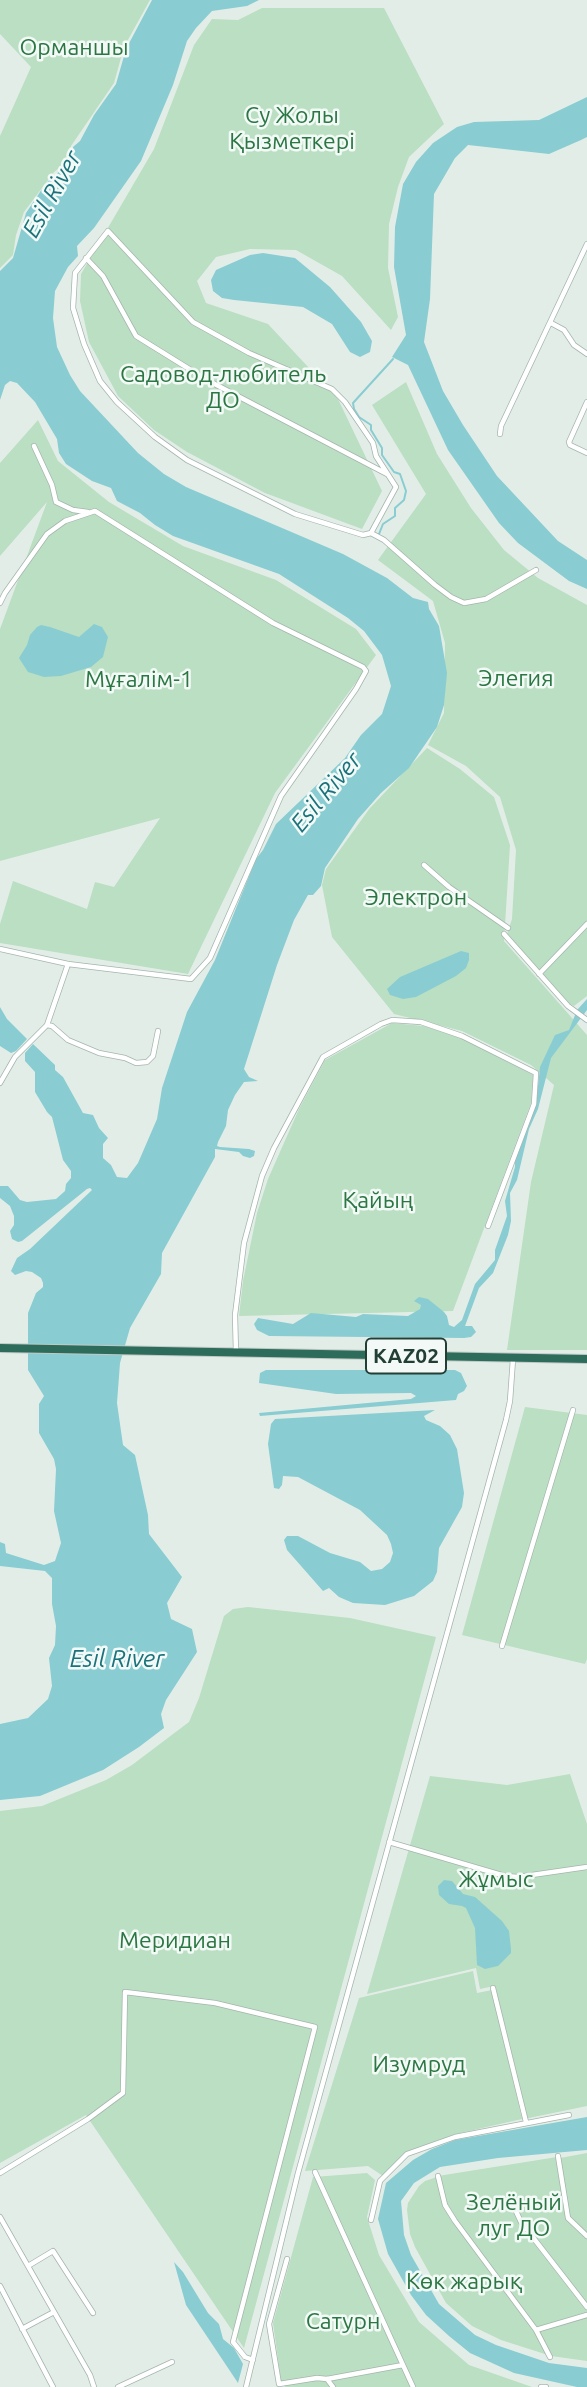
<!DOCTYPE html>
<html>
<head>
<meta charset="utf-8">
<style>
  body { margin:0 }
  canvas { display:block; background:#e2ede7 }
</style>
</head>
<body>
<canvas width="587" height="2387"></canvas>
<script>
const context = document.querySelector('canvas').getContext('2d');
context.lineJoin = 'round';
function paint(path, color) {
  context.fillStyle = color;
  context.fill(path, 'evenodd');
}
function poly(rows) {
  const path = new Path2D();
  for (const r of rows) {
    path.moveTo(r[0], r[1]);
    for (let i = 2; i < r.length; i += 2) path.lineTo(r[i], r[i + 1]);
  }
  return path;
}
function trace(path, color, width, dash) {
  context.strokeStyle = color;
  context.lineWidth = width;
  context.lineCap = dash ? 'butt' : 'round';
  context.setLineDash(dash || []);
  context.stroke(path);
}
function drawText(font, color, halo, rows, align = 'center') {
  context.font = font + ' Ubuntu,sans-serif';
  context.lineWidth = 5;
  context.setLineDash([]);
  context.textBaseline = 'middle';
  context.strokeStyle = halo;
  context.fillStyle = color;
  for (const [text, x, y, turn = 0] of rows) {
    context.save();
    context.translate(x, y);
    context.rotate((+turn || 0) * Math.PI / 180);
    context.textAlign = isNaN(turn) ? turn : align;
    if (halo) context.strokeText(text, 0, 0);
    context.fillText(text, 0, 0);
    context.restore();
  }
}
paint(poly([
  [0,0,150,0,124,47,114,83,71,146,67,162,54,172,24,212,16,235,13,255,0,268,0,136,31,67,0,34],
  [262,8,384,8,444,124,409,157,398,187,389,224,388,268,398,317,391,330,342,276,296,250,250,249,216,257,197,281,206,303,268,324,338,399,382,491,362,529,265,493,187,452,154,430,118,396,89,342,80,301,81,274,154,149,194,45,212,19,238,20],
  [406,382,437,454,471,508,504,550,538,578,587,605,587,996,574,1006,569,1003,507,934,512,919,516,850,500,797,466,766,428,745,444,713,445,643,433,601,378,560,426,494,372,405],
  [38,420,58,461,109,502,183,546,276,580,356,629,376,655,275,793,188,974,0,943,0,924,13,881,87,909,95,882,114,887,160,818,0,861,0,629,47,502,0,556,0,463],
  [427,748,460,769,494,797,510,845,504,941,587,1035,587,1350,507,1350,531,1182,554,1085,531,1065,462,1031,394,1014,332,937,322,885,326,869,370,808],
  [392,1023,424,1026,461,1038,533,1075,531,1103,453,1311,239,1316,243,1281,257,1213,268,1179,299,1109,325,1060],
  [525,1407,587,1415,587,1659,585,1664,462,1635],
  [248,1607,350,1618,436,1637,244,2348,86,2115,0,2163,0,1811,42,1806,106,1780,132,1765,189,1722,199,1698,224,1616,233,1609],
  [570,1774,587,1824,587,2106,524,2119,494,1986,480,1989,476,1968,367,1994,430,1776,507,1785],
  [473,1971,477,1993,492,1990,522,2119,456,2134,406,2152,383,2176,368,2166,305,2171,359,1998],
  [587,2153,587,2235,570,2218,560,2158],
  [557,2157,567,2218,587,2237,587,2314,537,2328,446,2205,438,2176],
  [367,2173,375,2180,367,2217,379,2255,419,2322,469,2365,532,2387,285,2387,281,2380,273,2323,313,2177],
  [437,2177,444,2206,535,2330,548,2355,501,2340,472,2326,446,2303,415,2247,410,2234,407,2210,408,2203,419,2186,425,2181],
  [587,2316,587,2361,551,2356,538,2330]
]), '#bbdfc2');
paint(poly([
  [152,0,259,0,247,6,212,11,196,28,187,41,173,85,141,161,94,228,77,246,78,256,68,267,55,291,53,318,57,347,70,375,80,391,138,453,164,474,186,487,343,554,387,578,413,598,428,602,429,609,439,626,447,673,444,705,437,727,409,768,381,793,358,819,325,868,321,886,313,895,308,895,294,920,277,965,244,1069,249,1077,258,1081,244,1082,235,1095,228,1110,226,1126,218,1142,217,1146,220,1147,249,1149,255,1151,254,1156,250,1158,243,1156,239,1152,215,1149,215,1157,162,1253,161,1274,130,1328,120,1363,117,1403,123,1445,135,1455,148,1515,149,1534,182,1577,167,1603,171,1619,192,1629,197,1652,166,1700,161,1714,164,1728,139,1747,103,1770,40,1796,0,1800,0,1724,28,1718,48,1699,52,1686,49,1658,55,1645,56,1626,52,1604,52,1578,45,1571,0,1566,0,1542,5,1544,6,1553,44,1565,55,1561,61,1543,54,1511,56,1469,54,1459,39,1433,39,1404,44,1396,28,1370,28,1313,36,1293,43,1287,43,1283,41,1278,32,1272,26,1271,15,1275,11,1271,17,1258,30,1249,92,1190,90,1188,87,1189,22,1241,18,1242,12,1239,10,1231,14,1225,14,1216,10,1206,0,1198,0,1186,8,1186,20,1200,27,1202,56,1199,65,1191,66,1184,71,1178,71,1171,63,1160,52,1117,47,1112,35,1092,35,1072,25,1061,25,1053,33,1044,55,1065,55,1070,63,1077,83,1113,93,1115,99,1128,108,1138,103,1144,103,1158,111,1165,117,1177,127,1178,138,1163,157,1119,162,1088,187,1012,215,960,256,859,263,850,276,824,345,758,361,735,382,714,391,686,382,655,364,631,348,618,279,574,173,536,155,525,140,513,117,501,111,488,92,481,66,464,59,453,57,439,35,402,17,383,10,381,5,385,0,400,0,271,13,258,26,213,46,183,68,164,73,147,80,141,94,115,116,84,126,49],
  [587,97,587,137,581,140,549,154,468,145,455,158,434,194,430,299,424,342,443,391,463,425,497,476,558,541,587,560,587,589,569,581,518,543,499,523,448,450,408,365,392,357,406,335,394,267,395,227,403,184,416,162,433,143,457,127,474,122,539,120],
  [263,253,295,258,330,287,361,322,372,341,370,352,360,357,350,352,332,324,303,307,234,300,222,298,213,291,211,280,216,270,250,255],
  [94,624,102,627,108,637,103,657,91,667,61,676,44,677,28,672,19,658,27,645,30,635,37,627,41,625,50,627,79,637],
  [461,951,469,953,469,960,466,968,456,976,416,997,403,999,390,995,387,989,400,977],
  [587,999,587,1010,551,1058,538,1109,529,1129,517,1180,510,1193,511,1221,508,1235,493,1273,479,1288,465,1326,472,1326,476,1332,471,1337,464,1338,269,1336,257,1330,254,1324,258,1318,293,1324,311,1313,356,1317,363,1314,408,1316,420,1309,421,1305,414,1301,419,1297,428,1299,444,1312,447,1316,449,1325,454,1327,462,1320,475,1284,495,1260,495,1250,507,1216,505,1201,515,1167,515,1156,522,1144,523,1134,536,1105,540,1067,555,1035,569,1030,577,1010],
  [0,1007,7,1019,27,1039,16,1051,11,1053,0,1046],
  [266,1370,455,1370,461,1373,467,1386,464,1391,458,1394,456,1400,260,1416,259,1413,411,1399,416,1396,411,1393,336,1394,259,1383,260,1373],
  [435,1410,424,1416,426,1420,440,1426,450,1435,457,1449,464,1493,462,1507,439,1548,437,1572,433,1581,414,1596,385,1605,353,1603,339,1597,329,1588,323,1591,287,1550,284,1540,287,1536,298,1536,330,1553,360,1562,371,1571,382,1569,390,1562,393,1553,391,1544,387,1535,360,1510,298,1477,283,1476,282,1485,279,1489,274,1488,268,1444,271,1424,275,1419],
  [444,1880,452,1881,463,1894,475,1897,502,1921,509,1931,511,1949,511,1953,498,1966,485,1969,477,1965,475,1928,466,1908,462,1906,449,1904,439,1895,438,1886],
  [587,2117,587,2150,498,2158,440,2167,414,2183,401,2201,404,2235,411,2255,439,2304,475,2335,496,2345,549,2363,587,2368,587,2387,577,2387,514,2373,470,2353,449,2336,426,2315,411,2295,388,2254,378,2219,386,2183,413,2160,432,2149,455,2140],
  [174,2262,183,2272,208,2313,219,2324,223,2339,234,2348,243,2364,238,2383,186,2305]
]), '#89cdd3');
trace(poly([
  [379,534,383,524,395,516,395,508,404,500,406,491,400,474,394,472,382,455,382,448,371,430,371,425,359,417,354,409,353,403,393,359]
]), '#89cdd3', 2);
const street = poly([
  [86,258,103,276,136,336,207,380,387,474],
  [551,323,564,330,574,345,587,354],
  [587,402,569,442,570,445,587,453],
  [500,434,501,426,587,244],
  [34,446,52,485,56,502,73,510,88,512],
  [371,533,396,487,376,456,373,443,345,402,332,389,249,353,193,322,108,231,75,273,73,308,84,344,100,381,117,402,155,437,187,460,295,514,363,535,371,533,384,540,435,585,451,597,464,603,486,599,536,570],
  [0,603,5,593,47,534,65,521,95,511,273,623,363,667,366,671,356,689,281,796,210,958,191,979,68,964,0,949],
  [424,865,449,887,508,928],
  [504,934,568,1006,587,1020],
  [539,974,587,924],
  [47,1025,68,964],
  [0,1083,15,1057,47,1025,52,1026,68,1040,99,1053,125,1058,136,1063,147,1062,153,1056,158,1031],
  [236,1353,235,1315,244,1243,262,1176,274,1148,323,1057,381,1024,392,1020,421,1022,462,1036,536,1073,534,1104,488,1226],
  [502,1646,573,1410],
  [389,1842,505,1876,518,1877,587,1867],
  [493,1988,526,2122],
  [558,2156,568,2218,587,2236],
  [315,2172,413,2387],
  [0,2173,88,2119,123,2093,125,1992,215,2003,315,2027,233,2342,245,2357,253,2360],
  [438,2176,445,2205,455,2221,536,2330,550,2357],
  [514,2207,521,2222,587,2307],
  [0,2217,90,2375,94,2387],
  [371,2220,380,2181,407,2154,455,2137,569,2115],
  [287,2259,269,2324,279,2384,317,2378,327,2379,403,2365],
  [28,2266,53,2251,93,2313],
  [0,2286,53,2387],
  [22,2329,54,2312],
  [536,2330,587,2315],
  [327,2379,333,2387],
  [118,2387,172,2362],
  [246,2387,298,2173,506,1420,510,1401,513,1359],
  [541,2387,546,2387]
]);
const highway = poly([
  [0,1348,587,1359]
]);
trace(street, '#a5b5ae', 6);
trace(highway, '#c1c9c6', 10);
trace(street, '#fff', 4.5);
trace(highway, '#2d6c5a', 8);
for (const [x, y, w] of [
  [406,1356,80]
]) {
  const box = new Path2D();
  box.roundRect(x - w / 2, y - 17.5, w, 35, 5);
  context.fillStyle = '#f3f9f6';
  context.fill(box);
  trace(box, '#223f35', 2);
}
drawText('bold 21px', '#223f35', null, [
  ["KAZ02",406,1356]
]);
drawText('23px', '#2b7743', '#f3f9f6', [
  ["Орманшы",74,47],
  ["Су Жолы",292,115],
  ["Қызметкері",292,141],
  ["Садовод-любитель",223,374],
  ["ДО",223,400],
  ["Элегия",516,678],
  ["Мұғалім-1",139,679],
  ["Электрон",416,897],
  ["Қайың",378,1200],
  ["Жұмыс",496,1879],
  ["Меридиан",175,1940],
  ["Изумруд",419,2064],
  ["Зелёный",514,2202],
  ["луг ДО",514,2228],
  ["Көк жарық",464,2281],
  ["Сатурн",343,2321]
]);
drawText('italic 24px', '#1a737c', '#f3f9f6', [
  ["Esil River",52,194,-61],
  ["Esil River",326,792,-50],
  ["Esil River",117,1659]
]);
</script>
</body>
</html>
